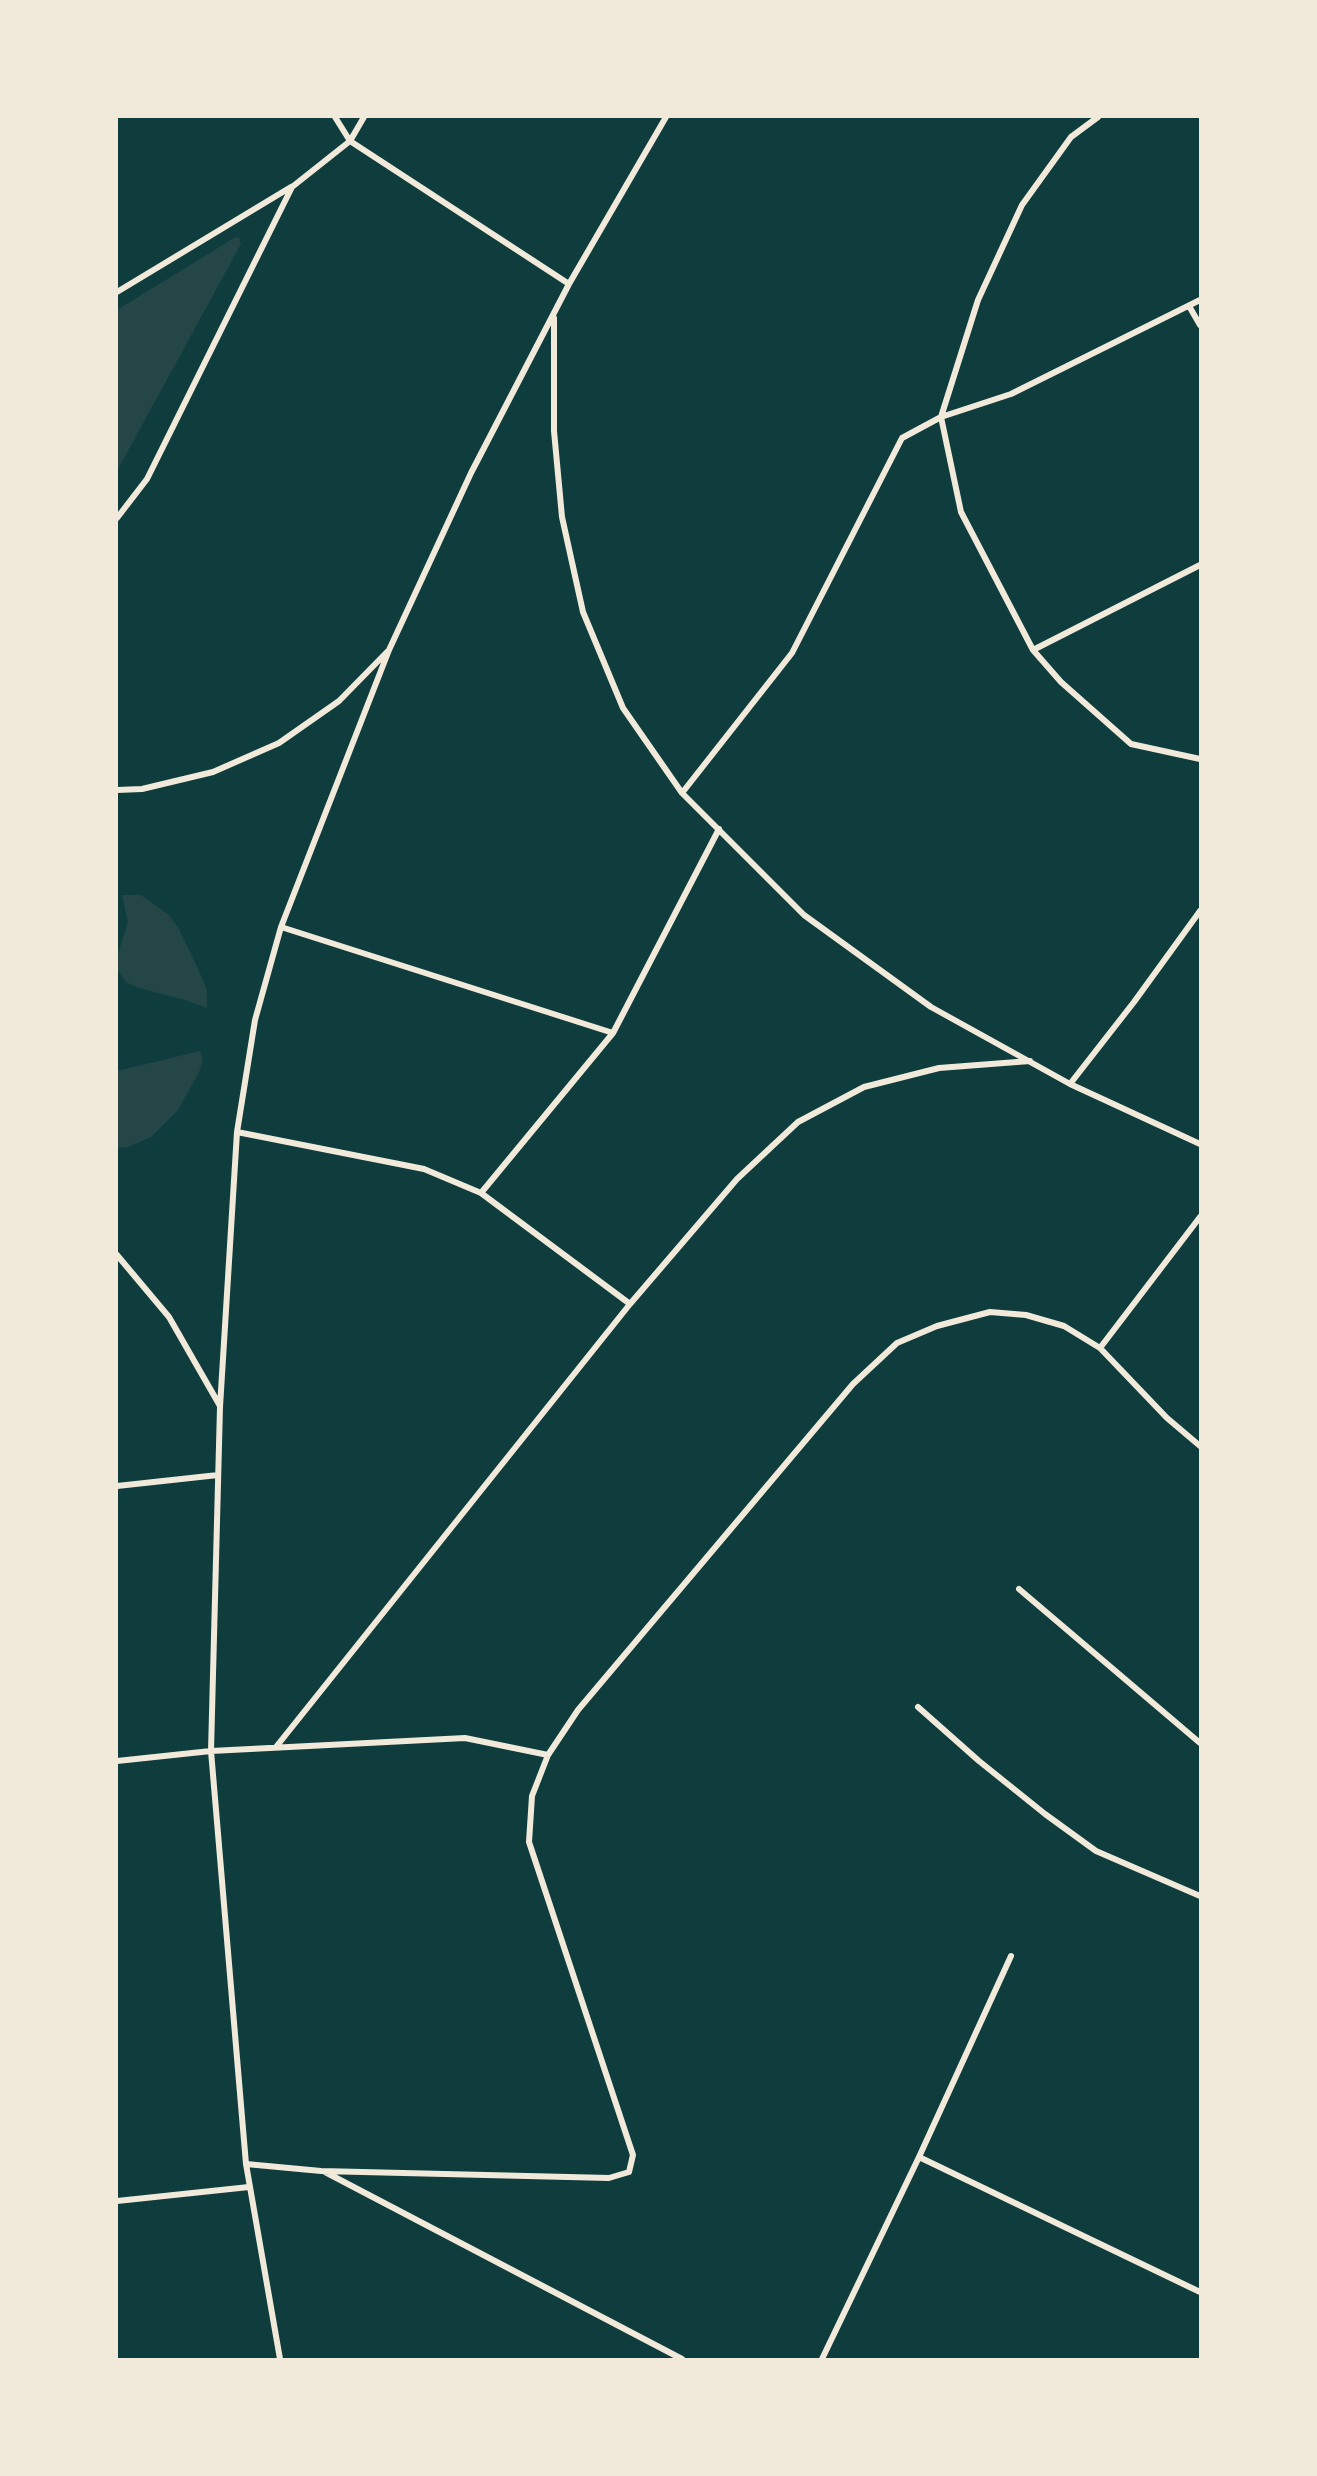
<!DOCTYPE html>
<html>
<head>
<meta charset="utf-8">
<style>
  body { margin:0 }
  #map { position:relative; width:1317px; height:2476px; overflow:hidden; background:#0f3d3e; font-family:"Exo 2",sans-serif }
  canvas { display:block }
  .frame { position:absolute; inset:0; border:118px solid #f1e9da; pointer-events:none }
</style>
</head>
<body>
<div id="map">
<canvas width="1317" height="2476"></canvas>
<div class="frame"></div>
</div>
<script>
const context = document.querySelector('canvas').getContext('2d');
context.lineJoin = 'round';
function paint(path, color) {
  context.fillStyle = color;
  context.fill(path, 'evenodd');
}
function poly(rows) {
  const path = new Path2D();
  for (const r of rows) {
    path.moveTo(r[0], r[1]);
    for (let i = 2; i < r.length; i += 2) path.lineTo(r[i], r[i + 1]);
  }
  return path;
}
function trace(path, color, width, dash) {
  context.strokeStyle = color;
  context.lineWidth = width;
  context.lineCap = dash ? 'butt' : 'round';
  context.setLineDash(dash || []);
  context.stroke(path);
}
paint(poly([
  [239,237,241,244,117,471,117,310,234,238],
  [122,895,141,895,169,915,179,929,199,971,207,990,207,1008,185,1000,139,988,126,982,117,969,117,957,128,922],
  [200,1051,203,1061,199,1072,178,1110,151,1137,128,1147,117,1148,117,1071]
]), '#244646');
trace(poly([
  [335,117,350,141,569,284],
  [1098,117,1071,137,1022,205,978,300,941,417,961,512,1033,650,1061,682,1131,744,1200,759],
  [117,292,291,187],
  [1189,306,1200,325],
  [554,318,554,431,562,517,583,612,623,708,682,793,804,915,931,1007,1070,1084,1200,1144],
  [117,518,147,479,292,187,350,141,364,117],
  [1033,650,1200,565],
  [117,790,142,789,213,772,279,743,339,701,387,652],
  [682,793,792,653,902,438,941,417,1011,394,1200,300],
  [281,927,613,1033],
  [1070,1084,1134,1002,1200,911],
  [237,1132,424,1169,481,1193,630,1304],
  [481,1193,613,1033,719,829],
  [117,1255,169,1317,220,1406],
  [1100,1348,1200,1217],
  [117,1486,218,1475],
  [1019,1589,1200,1743],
  [918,1707,979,1761,1045,1814,1096,1851,1200,1896],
  [276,1747,630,1304,737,1179,798,1122,864,1087,939,1068,1030,1061],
  [117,1761,211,1751,465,1738,548,1755],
  [919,2157,1200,2292],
  [246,2164,321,2171,609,2178,629,2172,633,2155,529,1842,532,1796,548,1755,578,1710,853,1384,897,1343,937,1326,990,1312,1026,1315,1064,1326,1100,1348,1167,1418,1200,1446],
  [325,2172,682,2359],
  [117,2201,249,2187],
  [280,2359,246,2164,211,1751,220,1407,237,1132,255,1020,281,927,389,650,471,473,569,284,666,117],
  [822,2359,919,2157,1011,1956]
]), '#f1e9da', 6);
</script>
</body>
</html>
